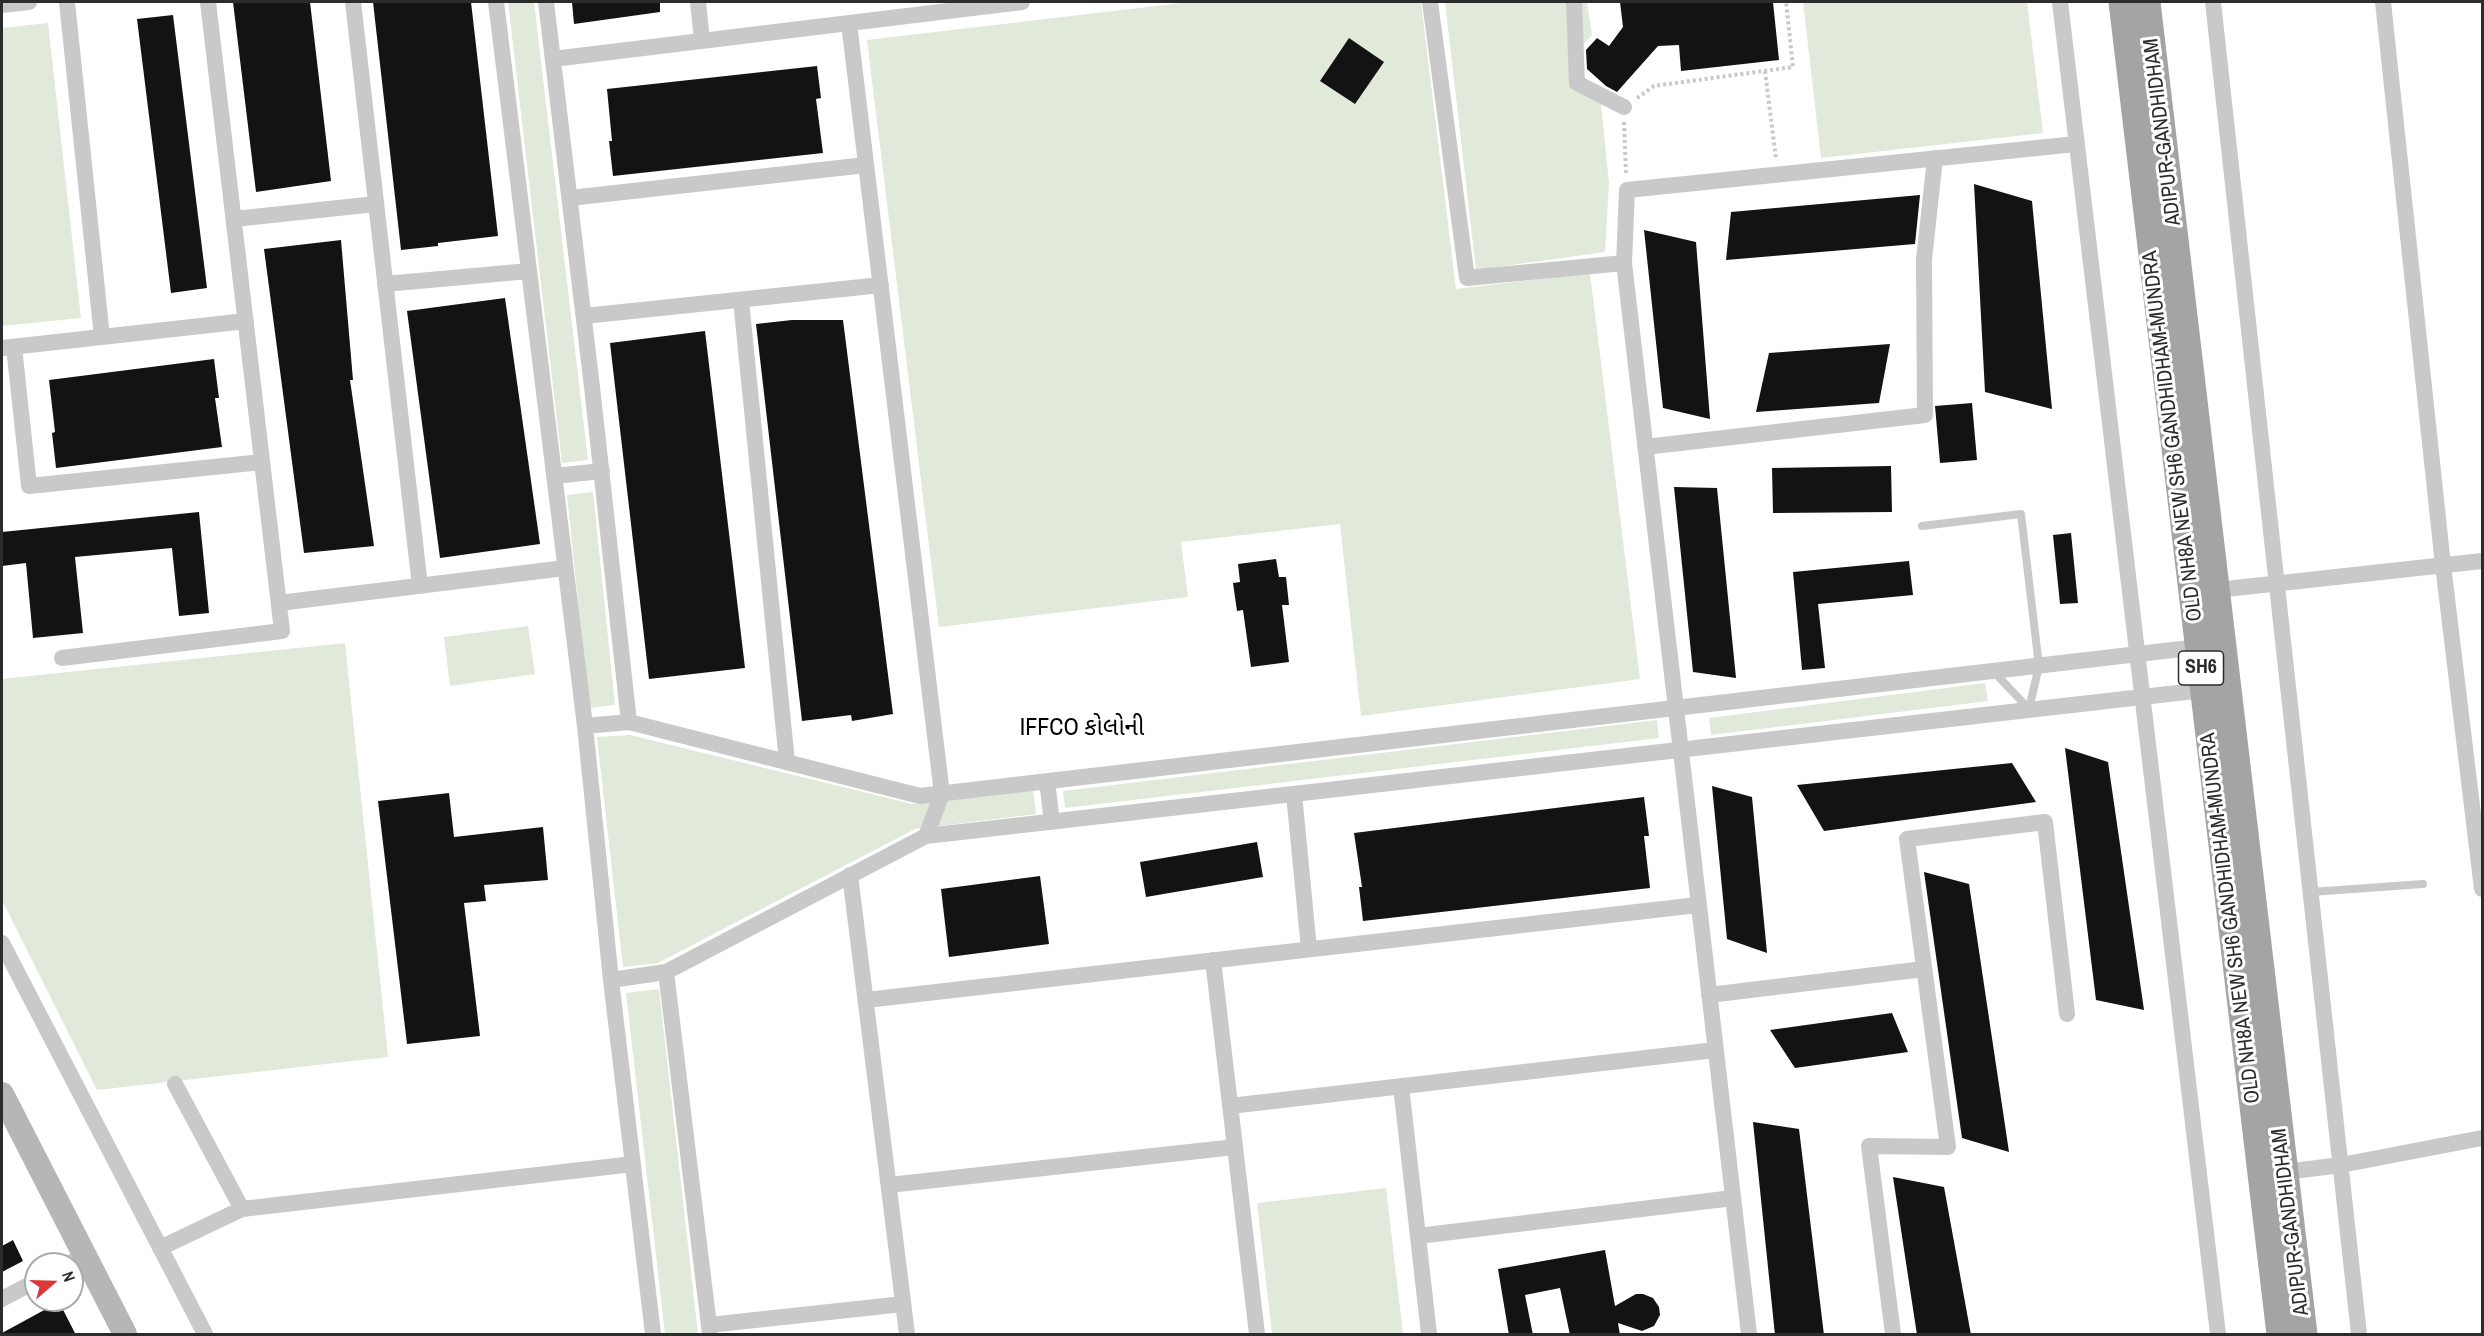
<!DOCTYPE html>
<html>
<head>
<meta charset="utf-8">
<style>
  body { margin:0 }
  #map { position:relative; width:2484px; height:1336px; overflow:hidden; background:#fff; font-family:"Archivo Narrow",sans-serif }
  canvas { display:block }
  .frame { position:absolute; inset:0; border:3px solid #2c2c2c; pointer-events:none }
  .north { position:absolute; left:24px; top:1252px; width:60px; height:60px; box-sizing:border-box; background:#fff; border:2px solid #ababab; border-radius:50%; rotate:70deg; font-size:16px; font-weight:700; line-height:24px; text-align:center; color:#2c2c2c }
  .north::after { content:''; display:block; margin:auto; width:21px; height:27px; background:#da3839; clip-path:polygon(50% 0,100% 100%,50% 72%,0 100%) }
</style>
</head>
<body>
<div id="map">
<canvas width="2484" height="1336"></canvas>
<div class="frame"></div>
<div class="north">N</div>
</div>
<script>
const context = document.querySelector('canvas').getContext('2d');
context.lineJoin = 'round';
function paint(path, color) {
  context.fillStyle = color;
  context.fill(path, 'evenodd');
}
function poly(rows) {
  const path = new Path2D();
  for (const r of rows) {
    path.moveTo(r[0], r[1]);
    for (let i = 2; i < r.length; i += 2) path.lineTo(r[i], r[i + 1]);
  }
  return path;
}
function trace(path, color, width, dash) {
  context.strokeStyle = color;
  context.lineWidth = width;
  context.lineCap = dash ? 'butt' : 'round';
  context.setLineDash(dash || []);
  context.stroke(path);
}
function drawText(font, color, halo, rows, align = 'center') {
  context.font = font + ' "Archivo Narrow","Noto Sans Gujarati",sans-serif';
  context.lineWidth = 6;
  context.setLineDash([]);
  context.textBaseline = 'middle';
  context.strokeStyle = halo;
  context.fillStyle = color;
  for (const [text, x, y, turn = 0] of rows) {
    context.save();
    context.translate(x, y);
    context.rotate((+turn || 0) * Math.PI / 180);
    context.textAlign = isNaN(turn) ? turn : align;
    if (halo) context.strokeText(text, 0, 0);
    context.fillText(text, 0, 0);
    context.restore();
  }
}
paint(poly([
  [508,2,534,2,588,460,562,463],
  [1190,2,1421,2,1456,289,1590,273,1640,679,1361,716,1340,524,1181,542,1188,597,939,627,867,40],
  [1445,2,1587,2,1592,35,1568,62,1600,94,1609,183,1605,252,1476,270],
  [1803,2,2027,2,2043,133,1821,158],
  [48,23,81,318,2,326,2,28],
  [593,492,615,705,589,708,567,495],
  [528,626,535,674,450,686,444,637],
  [345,643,388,1057,97,1090,2,900,2,679],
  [1985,683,1988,701,1711,735,1709,718],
  [1657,720,1659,738,1065,808,1063,791],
  [630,735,912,804,1033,790,1036,814,915,829,658,963,623,967,597,737],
  [659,989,698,1334,665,1334,626,993],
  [1386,1188,1403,1334,1272,1334,1257,1203]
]), '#e1e9da');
paint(poly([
  [233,2,310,2,331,181,256,192],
  [373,2,471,2,498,236,438,243,438,246,401,250],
  [572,2,660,2,660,12,574,24],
  [1620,2,1773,2,1779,60,1681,71,1679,45,1658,46,1617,92,1606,86,1587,69,1586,50,1597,38,1609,46,1623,27],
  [173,15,207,288,171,293,137,19],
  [1349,38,1384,62,1355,104,1320,81],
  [817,66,821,98,816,99,823,153,613,176,609,141,612,141,607,89],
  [1974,184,2032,201,2052,409,1985,392],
  [1920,195,1915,244,1726,260,1731,212],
  [1644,230,1696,242,1710,419,1663,408],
  [341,240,353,380,350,380,374,546,304,553,264,249],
  [505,298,540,544,440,558,407,311],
  [792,320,843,320,893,714,852,721,851,715,802,721,756,324],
  [705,331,745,668,649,679,610,343],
  [1890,344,1879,403,1756,412,1769,353],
  [214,359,219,398,215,398,222,447,56,468,52,433,55,432,49,380],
  [1972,403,1977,460,1940,463,1935,406],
  [1891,466,1892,512,1773,513,1772,468],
  [1674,487,1717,488,1736,678,1693,672],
  [199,512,209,613,179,616,172,548,75,557,83,633,33,638,26,563,2,566,2,532],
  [2071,533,2078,603,2060,604,2053,535],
  [1276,559,1279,577,1286,577,1289,605,1282,605,1289,662,1251,667,1243,610,1237,611,1233,583,1240,582,1238,564],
  [1909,561,1913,595,1818,604,1825,668,1802,670,1793,572],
  [2065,748,2108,762,2144,1010,2096,1000],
  [2012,763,2036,802,1824,831,1797,785],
  [1712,786,1752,797,1767,953,1727,939],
  [449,793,454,837,543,827,548,880,484,885,486,901,464,903,480,1036,407,1044,378,801],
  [1644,797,1649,836,1644,836,1650,888,1363,921,1359,887,1362,887,1354,833],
  [1257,842,1263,877,1146,897,1140,862],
  [1924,872,1969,884,2009,1152,1962,1138],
  [1040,876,1049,944,949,957,941,889],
  [1892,1013,1908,1052,1795,1068,1770,1030],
  [1753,1122,1799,1129,1824,1335,1775,1335],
  [1893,1177,1944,1187,1971,1335,1917,1335],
  [13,1240,23,1261,2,1272,2,1246],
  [1605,1250,1615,1306,1636,1294,1643,1294,1653,1298,1659,1307,1660,1315,1654,1326,1642,1331,1618,1323,1620,1335,1570,1335,1560,1288,1525,1295,1533,1335,1509,1335,1498,1269],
  [59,1302,76,1335,2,1335,2,1333]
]), '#131313');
trace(poly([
  [1765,71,1776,159],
  [1637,98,1654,86,1793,67,1786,2],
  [1624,122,1626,175]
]), '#c9c9c9', 4, [3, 3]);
trace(poly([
  [1922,526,2021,514,2039,666,2029,709,1993,671],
  [2311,892,2423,884]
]), '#c9c9c9', 8);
trace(poly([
  [67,2,102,337],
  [353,2,420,586],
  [496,2,585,726,611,980,653,1334],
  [546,2,592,387,629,722],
  [698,2,702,41],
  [1430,2,1467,278,1624,263],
  [1574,2,1577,83,1624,107],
  [2060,2,2218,1334],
  [2213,2,2359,1334],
  [2383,2,2443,565,2482,889],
  [2,5,29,2],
  [849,23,942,794,926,836],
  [553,59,1022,2],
  [570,198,866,165],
  [234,219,376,204],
  [385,284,529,271],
  [741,300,787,762],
  [584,316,881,285],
  [14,347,29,486,262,462],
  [2,348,246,321],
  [1645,447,1925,415,1924,260,1935,158],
  [554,476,602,471],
  [2208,591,2482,561],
  [279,603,565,568],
  [62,658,282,631,208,2],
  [585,726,629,722,920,796,2207,646],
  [1047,781,1052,822],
  [1294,794,1309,949],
  [850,875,907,1334],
  [2,943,205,1334],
  [1213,960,1257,1334],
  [666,972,710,1334],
  [611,980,666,972,926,836,2212,689],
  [1709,995,1924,969],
  [866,1000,1698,905],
  [175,1084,242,1209,633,1164],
  [1401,1086,1429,1334],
  [1230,1106,1715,1050],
  [2285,1172,2341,1165,2482,1138],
  [889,1185,1235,1147],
  [1418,1236,1733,1198],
  [160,1248,242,1209],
  [68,1264,85,1255],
  [2,1299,36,1281],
  [709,1325,903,1304],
  [1749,1334,1624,263,1627,190,2076,144],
  [1893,1334,1869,1146,1948,1147,1907,839,2045,822,2067,1014]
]), '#c9c9c9', 16);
trace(poly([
  [2,1094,125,1334]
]), '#b6b6b6', 24);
trace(poly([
  [2122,2,2280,1334],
  [2147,2,2304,1334]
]), '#a4a4a4', 27);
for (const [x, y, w] of [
  [2201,668,45]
]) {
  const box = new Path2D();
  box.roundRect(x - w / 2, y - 17, w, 34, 4.5);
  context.fillStyle = '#fff';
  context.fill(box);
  trace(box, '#2c2c2c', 1.5);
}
drawText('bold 20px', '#2c2c2c', null, [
  ["SH6",2201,668]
]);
drawText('21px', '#2c2c2c', '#fff', [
  ["ADIPUR-GANDHIDHAM",2163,132,-97],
  ["OLD NH8A NEW SH6 GANDHIDHAM-MUNDRA",2173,436,-97],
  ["OLD NH8A NEW SH6 GANDHIDHAM-MUNDRA",2231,918,-97],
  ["ADIPUR-GANDHIDHAM",2291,1222,-97]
]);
drawText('24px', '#000', '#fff', [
  ["IFFCO કોલોની",1082,729]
]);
</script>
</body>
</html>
